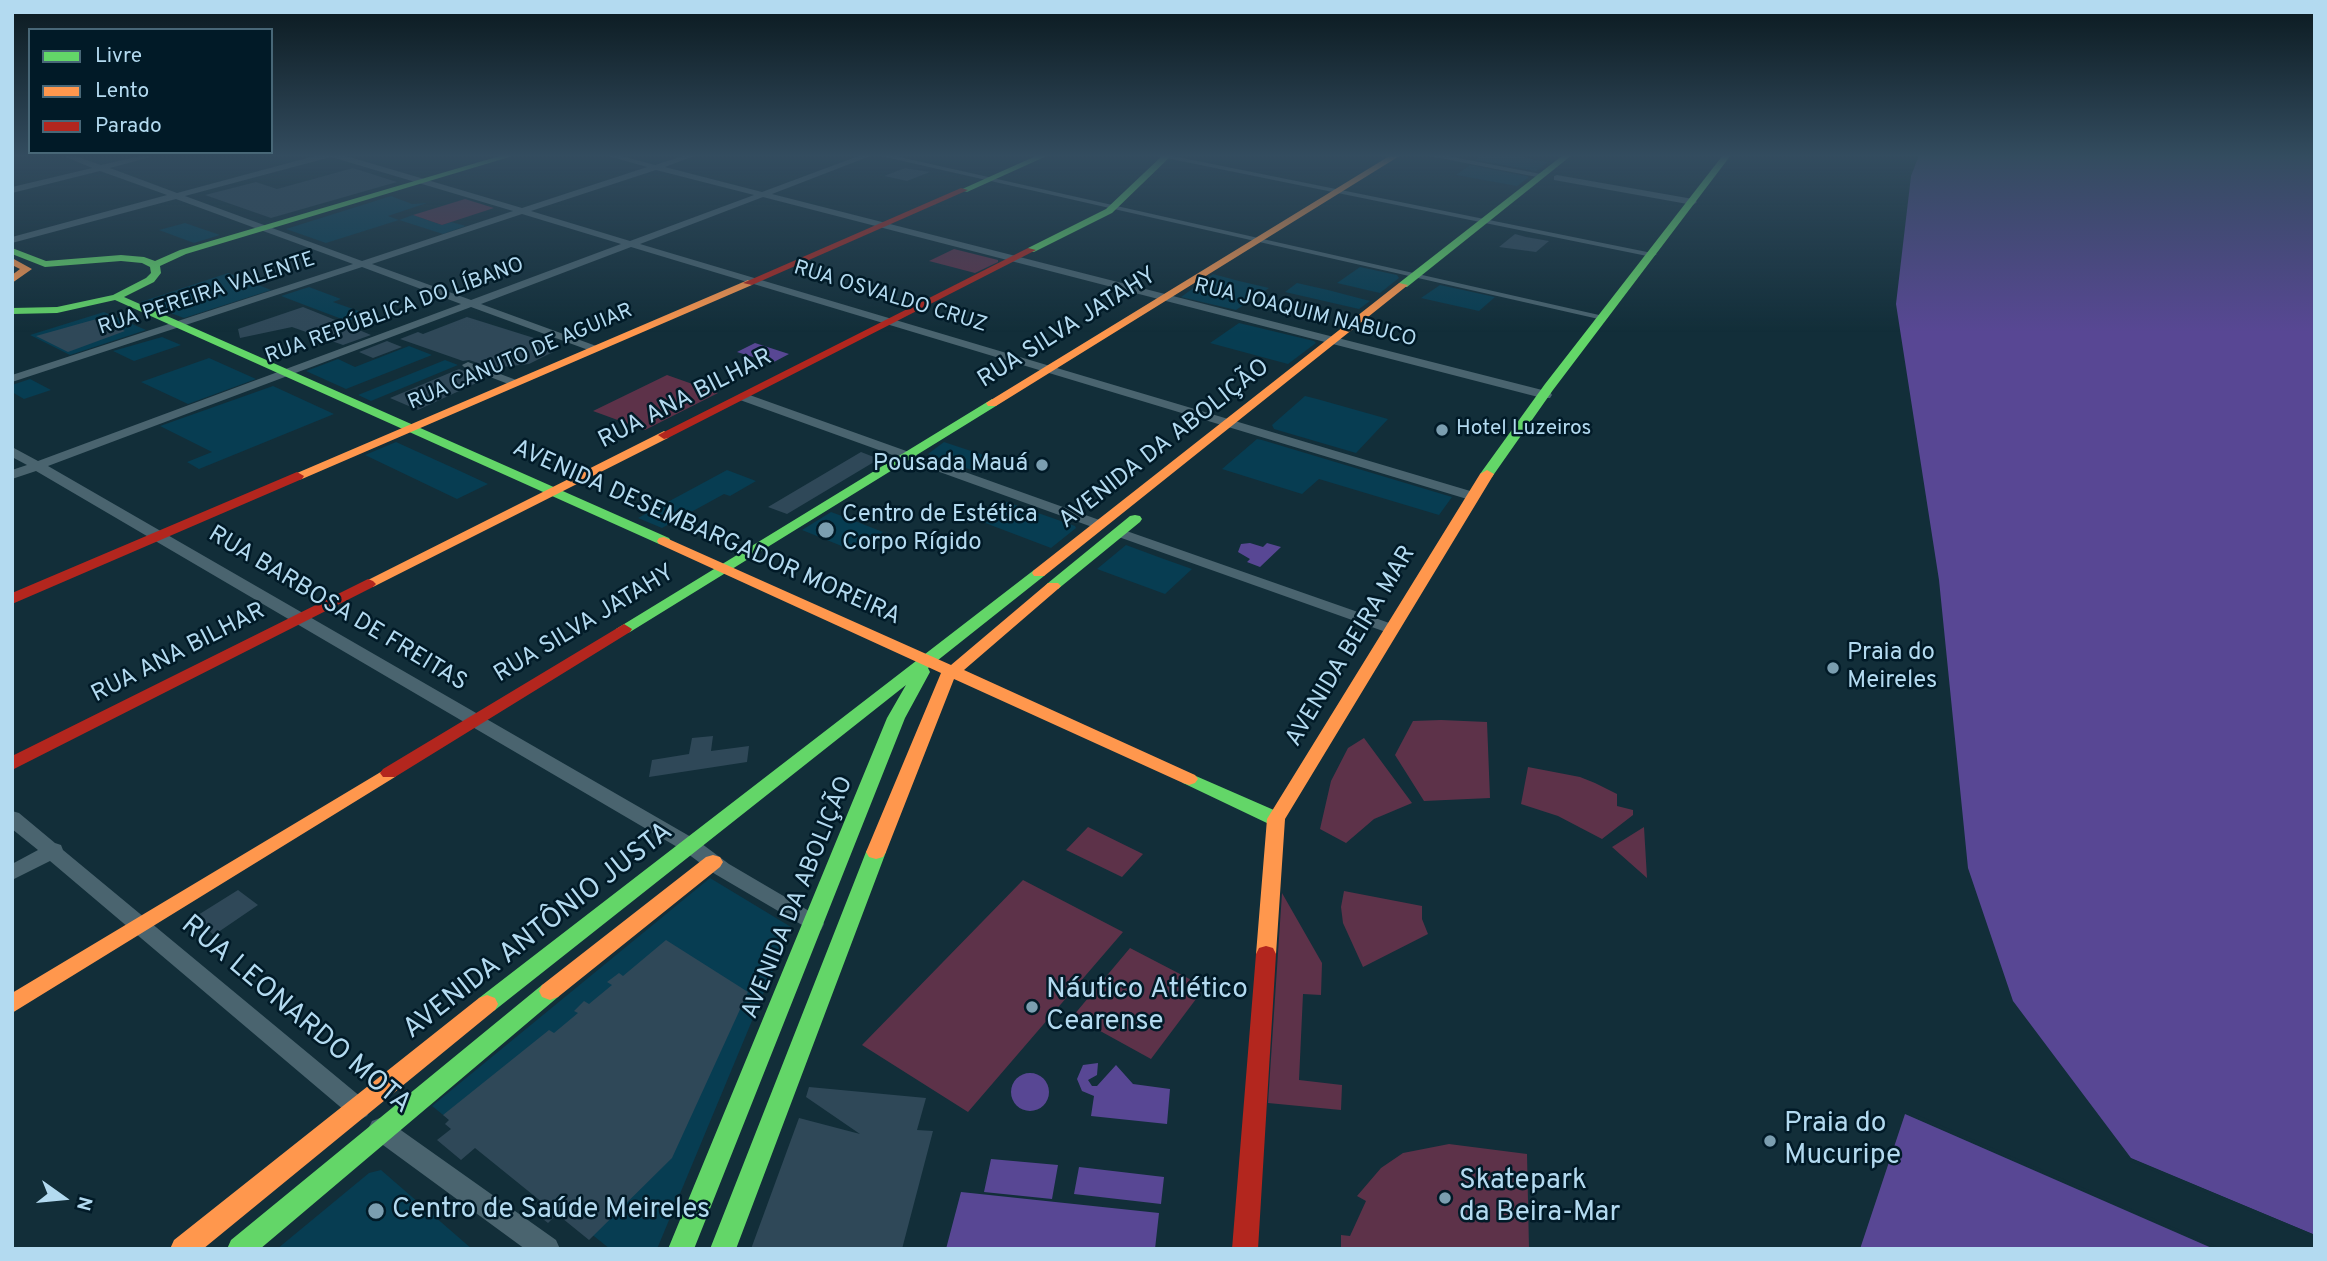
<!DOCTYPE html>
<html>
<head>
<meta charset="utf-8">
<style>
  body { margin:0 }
  #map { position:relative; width:2327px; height:1261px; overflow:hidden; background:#122e39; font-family:Overpass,sans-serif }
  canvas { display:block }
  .frame { position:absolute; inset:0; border:14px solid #b3daf0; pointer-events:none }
  .legend { position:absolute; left:28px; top:28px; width:245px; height:126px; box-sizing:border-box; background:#011a27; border:2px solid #486777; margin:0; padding:9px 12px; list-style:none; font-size:21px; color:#b3daf0 }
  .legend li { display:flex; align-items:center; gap:14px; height:35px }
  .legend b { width:35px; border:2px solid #486777 }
  .north { position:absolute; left:28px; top:1163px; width:70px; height:70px; -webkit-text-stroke:5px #011a27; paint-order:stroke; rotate:105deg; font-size:19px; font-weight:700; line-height:28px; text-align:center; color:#b3daf0 }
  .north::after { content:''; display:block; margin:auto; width:24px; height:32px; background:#b3daf0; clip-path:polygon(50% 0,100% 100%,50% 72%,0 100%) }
</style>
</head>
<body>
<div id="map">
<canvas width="2327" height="1261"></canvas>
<div class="frame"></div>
<ul class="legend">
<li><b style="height:9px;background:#63d668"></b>Livre</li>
<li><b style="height:9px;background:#ff974d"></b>Lento</li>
<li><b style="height:9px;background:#b3261e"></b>Parado</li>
</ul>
<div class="north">N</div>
</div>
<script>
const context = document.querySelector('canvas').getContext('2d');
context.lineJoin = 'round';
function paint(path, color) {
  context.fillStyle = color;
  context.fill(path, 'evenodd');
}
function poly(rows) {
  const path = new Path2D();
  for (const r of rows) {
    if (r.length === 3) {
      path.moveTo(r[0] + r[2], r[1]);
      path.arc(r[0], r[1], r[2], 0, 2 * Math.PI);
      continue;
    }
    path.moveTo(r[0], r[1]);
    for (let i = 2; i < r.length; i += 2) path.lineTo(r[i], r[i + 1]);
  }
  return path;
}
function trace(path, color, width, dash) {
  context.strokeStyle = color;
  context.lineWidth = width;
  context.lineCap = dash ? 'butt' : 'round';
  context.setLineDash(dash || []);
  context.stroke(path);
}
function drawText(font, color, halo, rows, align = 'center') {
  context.font = font + ' Overpass,sans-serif';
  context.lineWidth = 5;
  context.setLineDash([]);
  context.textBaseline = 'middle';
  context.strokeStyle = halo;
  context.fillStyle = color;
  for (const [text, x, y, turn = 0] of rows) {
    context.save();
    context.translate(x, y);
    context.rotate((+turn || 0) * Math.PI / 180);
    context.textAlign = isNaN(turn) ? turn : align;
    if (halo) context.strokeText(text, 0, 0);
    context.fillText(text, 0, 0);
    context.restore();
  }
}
paint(poly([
  [1483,155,1512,155,1548,162,1536,171,1475,160],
  [1470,165,1526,176,1529,177,1517,186,1456,175],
  [391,196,412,204,427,203,388,216,399,220,413,215,442,225,451,222,466,226,443,234,399,220,326,243,286,229],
  [185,223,220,235,194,243,159,230],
  [1360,267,1397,275,1399,278,1380,293,1337,283],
  [228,273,271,290,184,318,141,302],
  [1213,274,1239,281,1269,288,1236,310,1181,297],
  [1297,283,1328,290,1370,301,1359,309,1285,292],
  [1440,285,1495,297,1479,311,1421,298],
  [309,287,341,299,333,302,367,314,347,321,281,296],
  [104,312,146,330,70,355,30,335],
  [1239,323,1314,341,1316,343,1288,364,1210,343],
  [162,337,181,345,134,361,113,351],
  [409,346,432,355,346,389,306,371,338,359,355,367],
  [209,358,256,379,188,404,141,382],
  [445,360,458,365,371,401,358,395],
  [30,379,32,380,51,390,24,399,12,392,12,385],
  [273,386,334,414,199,469,187,462,212,452,160,426],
  [1305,396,1317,399,1388,419,1356,453,1274,429,1272,425],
  [1257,439,1262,440,1452,497,1439,515,1319,479,1302,494,1222,469],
  [396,442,460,471,488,484,457,499,365,455],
  [944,442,968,450,993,458,974,471,928,454],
  [727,470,756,481,730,496,724,494,662,528,638,518],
  [1007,502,1075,526,1076,528,1051,548,980,521],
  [831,512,842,516,883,532,854,551,802,530],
  [1126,545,1161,558,1192,569,1165,594,1097,569],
  [710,878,791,927,657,1249,610,1249,432,1106],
  [381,1170,472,1249,277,1249,369,1173]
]), '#073d52');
paint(poly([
  [465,199,494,208,442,225,413,215],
  [954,249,998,260,998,262,975,273,929,261],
  [667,375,718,393,645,430,593,411],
  [1441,720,1487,722,1490,798,1424,801,1395,755,1413,721],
  [1364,738,1412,803,1374,819,1346,843,1320,829,1331,781,1348,748],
  [1528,767,1580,777,1595,783,1617,794,1617,806,1633,810,1633,815,1602,839,1558,816,1521,804],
  [1088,827,1143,854,1122,877,1066,850],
  [1644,827,1647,878,1612,847],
  [1023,880,1123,932,968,1112,862,1045],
  [1344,891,1422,906,1422,919,1428,934,1363,967,1343,923,1341,907],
  [1282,893,1322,963,1321,995,1303,994,1299,1080,1342,1085,1341,1110,1268,1103],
  [1130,948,1205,987,1151,1059,1073,1016],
  [1449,1144,1527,1154,1529,1249,1341,1249,1341,1235,1350,1236,1366,1201,1357,1196,1381,1168,1403,1153]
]), '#5d3249');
paint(poly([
  [1919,155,2315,155,2315,1235,2131,1158,2013,1001,1968,868,1939,580,1896,304,1911,176],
  [755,343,789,354,772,363,737,352],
  [1250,543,1263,547,1267,543,1281,547,1260,567,1247,562,1250,559,1238,552,1241,544],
  [1098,1063,1097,1075,1088,1080,1092,1086,1097,1086,1116,1065,1133,1084,1170,1089,1167,1124,1091,1116,1094,1096,1082,1091,1077,1079,1083,1065],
  [1030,1092,19],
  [1905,1114,2214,1249,1860,1249],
  [991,1159,1058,1165,1052,1199,984,1192],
  [1079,1167,1164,1177,1161,1204,1074,1194],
  [961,1192,1159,1213,1155,1249,946,1249]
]), '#584794');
paint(poly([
  [1906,1110,2216,1246,2218,1249,1902,1112],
  [2125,1156,2315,1235,2315,1238,2130,1161]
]), '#122e39');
paint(poly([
  [353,168,397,182,271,218,205,195,256,182,277,189],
  [905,168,930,172,907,181,884,176],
  [1515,234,1526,237,1549,241,1536,252,1499,247],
  [303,307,328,317,371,335,343,345,292,327,240,338,238,329],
  [467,317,534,338,531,340,552,348,547,350,553,352,529,364,493,368,469,360,463,361,400,339,418,332,423,334],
  [100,318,125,331,68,352,36,336],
  [387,341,402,347,373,358,359,352],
  [459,369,485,379,418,410,390,398],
  [861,452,879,459,787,514,768,507],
  [713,736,711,751,749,746,747,762,649,777,652,760,689,754,692,738],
  [238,890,258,905,214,935,198,922,202,919,198,915],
  [666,940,748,992,672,1158,589,1240,557,1214,548,1223,534,1212,543,1203,475,1148,461,1160,437,1140,451,1129,445,1124,449,1120,443,1115,549,1030,554,1033,578,1013,574,1011,584,1001,589,1004,612,985,607,982,619,973,623,976],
  [809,1087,926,1098,917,1130,933,1131,902,1249,751,1249,799,1118,860,1134,806,1097]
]), '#2f4858');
paint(poly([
  [61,155,73,155,101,165,144,155,158,155,110,168,177,193,318,155,343,155,522,208,647,167,604,155,618,155,655,165,685,155,697,155,665,167,762,192,861,155,873,155,772,194,1550,392,1552,395,1550,398,1542,398,763,197,640,244,1477,493,1479,496,1477,499,1467,499,631,247,481,304,599,347,599,351,591,351,471,307,48,466,698,841,729,864,821,918,824,924,821,930,814,932,715,874,684,851,36,471,12,479,12,470,27,465,12,457,12,447,38,461,461,304,362,267,12,382,12,375,353,264,176,199,12,243,12,237,167,195,100,171,12,193,12,187,92,168,61,155],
  [331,157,513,211,362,261,185,196,331,157],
  [656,170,754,195,630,241,531,211,656,170],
  [522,214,621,244,471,300,372,264,522,214],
  [876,155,891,155,1608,317,1603,320,876,155],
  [1151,155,1168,155,1657,254,1652,257,1151,155],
  [1424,155,1443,155,1546,175,1542,178,1424,155],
  [1557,175,1693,199,1697,202,1693,205,1554,180,1554,176,1557,175],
  [468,362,519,381,521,383,519,385,511,385,464,367,462,365,468,362],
  [744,393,1105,522,1107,525,1100,529,1095,528,740,400,740,394,744,393],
  [1118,528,1395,625,1397,628,1395,631,1383,631,1113,535,1111,532,1118,528],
  [12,811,19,813,55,843,61,845,63,850,367,1102,371,1109,367,1116,359,1120,351,1116,50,861,12,880,12,864,38,850,12,829,12,811],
  [380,1118,388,1121,556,1240,560,1249,525,1249,372,1137,368,1129,372,1121,380,1118]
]), '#4a646f');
paint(poly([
  [503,155,516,155,186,254,160,266,161,273,154,282,124,297,669,538,671,541,669,544,659,544,115,300,57,313,12,314,12,308,57,307,113,295,146,278,151,273,150,267,142,263,121,261,45,267,12,254,12,248,46,261,121,255,144,257,155,261,180,250,503,155],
  [1038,155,1049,155,967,192,960,190,1038,155],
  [1163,155,1172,155,1112,213,1034,252,1028,252,1028,248,1106,209,1163,155],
  [1563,155,1572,155,1407,287,1399,287,1399,283,1563,155],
  [1723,155,1731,155,1553,390,1492,477,1482,477,1480,474,1545,384,1723,155],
  [992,399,998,403,996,406,630,632,624,634,616,629,992,399],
  [1135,515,1140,516,1142,519,1140,522,1058,589,1048,589,1045,586,1048,583,1130,516,1135,515],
  [1039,569,1046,573,1044,576,928,668,930,672,905,718,694,1249,668,1249,887,718,906,685,495,1010,487,1013,479,1010,476,1004,479,998,1034,570,1039,569],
  [1189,773,1283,814,1285,819,1283,824,1276,826,1269,824,1183,783,1180,779,1183,775,1189,773],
  [876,845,883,847,886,852,736,1249,710,1249,866,852,869,847,876,845],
  [550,982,558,985,561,991,558,997,260,1249,227,1249,231,1240,542,985,550,982]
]), '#63d668');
paint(poly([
  [1391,155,1401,155,996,406,988,406,986,403,1391,155],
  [12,258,32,269,12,283,12,275,20,269,12,265,12,258],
  [748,280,753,283,752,285,302,479,297,480,290,476,748,280],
  [1399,283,1408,285,1044,576,1034,576,1032,573,1034,570,1399,283],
  [664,431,670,435,668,438,373,587,363,587,360,584,664,431],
  [1487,470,1494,474,1285,819,1276,954,1273,960,1266,962,1259,960,1256,954,1267,819,1480,474,1487,470],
  [664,537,951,665,1048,583,1058,583,1061,586,1058,589,964,670,1195,775,1198,779,1195,783,1189,785,1183,783,954,679,886,852,883,857,876,859,869,857,866,852,941,673,659,544,657,541,659,538,664,537],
  [389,767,395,769,398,773,395,777,12,1013,12,993,389,767],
  [713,855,720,857,723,862,720,867,558,997,550,1000,542,997,539,991,542,985,706,857,713,855],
  [487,995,495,998,498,1004,495,1010,203,1249,170,1249,174,1240,479,998,487,995]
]), '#ff974d');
paint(poly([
  [961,188,968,190,752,285,743,283,961,188],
  [1028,248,1036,250,668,438,664,439,658,435,1028,248],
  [297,472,304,476,302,479,12,604,12,593,297,472],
  [368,579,373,581,376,584,373,587,12,770,12,756,368,579],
  [624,624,632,629,630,632,395,777,383,777,380,773,383,769,624,624],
  [1266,946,1273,948,1276,954,1258,1249,1232,1249,1256,954,1259,948,1266,946]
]), '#b3261e');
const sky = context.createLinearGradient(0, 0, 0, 332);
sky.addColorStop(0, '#0a191f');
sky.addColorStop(0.47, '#334c5f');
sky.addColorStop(1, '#334c5f00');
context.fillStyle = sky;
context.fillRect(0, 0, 2327, 332);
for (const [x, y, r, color] of [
  [1442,430,7,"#7b9eb0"],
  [1042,465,7,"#7b9eb0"],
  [826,530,9,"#7b9eb0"],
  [1833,668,7,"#7b9eb0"],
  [1032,1007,7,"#7b9eb0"],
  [1770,1141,7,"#7b9eb0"],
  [1445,1198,7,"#7b9eb0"],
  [376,1211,9,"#7b9eb0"]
]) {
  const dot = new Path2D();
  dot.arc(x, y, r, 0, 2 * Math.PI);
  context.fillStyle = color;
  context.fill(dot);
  trace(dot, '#011a27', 2.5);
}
drawText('21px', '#b3daf0', '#011a27', [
  ["RUA PEREIRA VALENTE",207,295,-18],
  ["RUA OSVALDO CRUZ",890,298,17],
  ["RUA REPÚBLICA DO LÍBANO",395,312,-20],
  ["RUA JOAQUIM NABUCO",1305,314,14],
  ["RUA CANUTO DE AGUIAR",521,358,-23]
]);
drawText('21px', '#b3daf0', '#011a27', [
  ["Hotel Luzeiros",1456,430]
], 'left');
drawText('24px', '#b3daf0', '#011a27', [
  ["RUA SILVA JATAHY",1068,329,-32],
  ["RUA ANA BILHAR",686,400,-27],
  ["AVENIDA DA ABOLIÇÃO",1165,445,-38],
  ["AVENIDA DESEMBARGADOR MOREIRA",706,534,24],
  ["RUA BARBOSA DE FREITAS",337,610,31],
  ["RUA SILVA JATAHY",585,625,-31],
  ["AVENIDA BEIRA MAR",1352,647,-59],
  ["RUA ANA BILHAR",179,654,-27],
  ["AVENIDA DA ABOLIÇÃO",799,898,-68]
]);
drawText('24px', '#b3daf0', '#011a27', [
  ["Pousada Mauá",1028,465,"right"],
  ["Centro de Estética",842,516],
  ["Corpo Rígido",842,544],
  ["Praia do",1847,654],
  ["Meireles",1847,682]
], 'left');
drawText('28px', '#b3daf0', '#011a27', [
  ["AVENIDA ANTÔNIO JUSTA",539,932,-38],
  ["RUA LEONARDO MOTA",295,1016,40]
]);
drawText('28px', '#b3daf0', '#011a27', [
  ["Náutico Atlético",1046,991],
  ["Cearense",1046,1023],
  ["Praia do",1784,1125],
  ["Mucuripe",1784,1157],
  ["Skatepark",1459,1182],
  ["da Beira-Mar",1459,1214],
  ["Centro de Saúde Meireles",392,1211]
], 'left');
</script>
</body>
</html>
